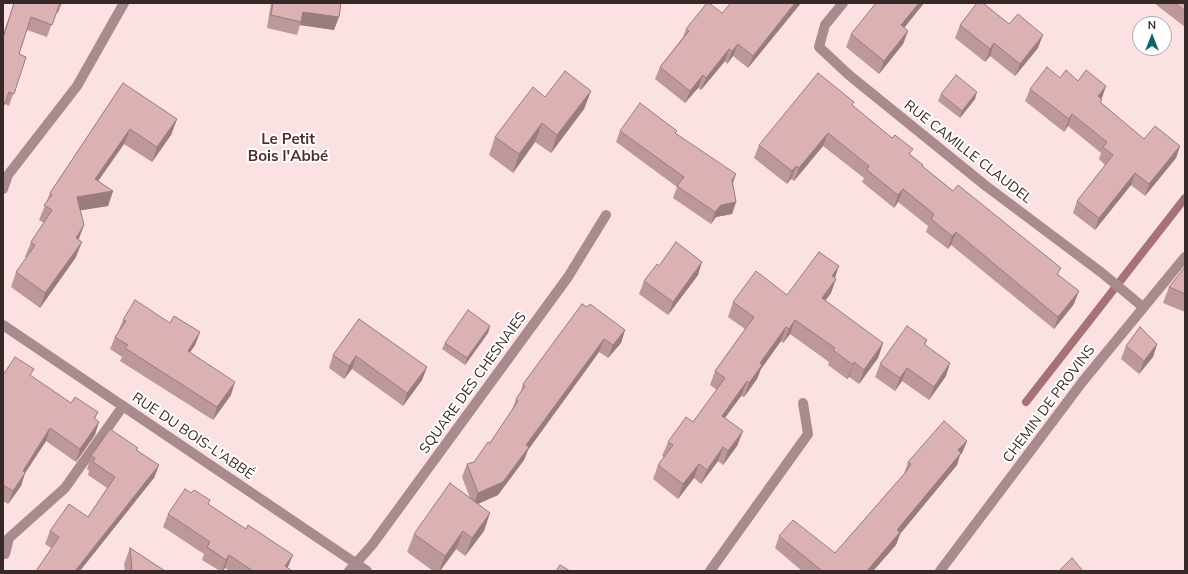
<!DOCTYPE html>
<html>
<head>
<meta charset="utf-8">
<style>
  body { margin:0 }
  #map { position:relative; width:1188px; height:574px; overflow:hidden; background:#fce1e2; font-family:Mulish,sans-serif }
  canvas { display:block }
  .frame { position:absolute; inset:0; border:4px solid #382829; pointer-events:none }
  .north { position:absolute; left:1132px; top:16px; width:40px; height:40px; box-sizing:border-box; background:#fff; border:1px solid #afa9a9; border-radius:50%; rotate:0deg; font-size:11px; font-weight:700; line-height:16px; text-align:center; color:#382829 }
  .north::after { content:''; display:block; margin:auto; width:14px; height:18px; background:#156464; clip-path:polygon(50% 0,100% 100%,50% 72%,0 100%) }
</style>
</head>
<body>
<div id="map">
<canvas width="1188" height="574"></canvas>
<div class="frame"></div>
<div class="north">N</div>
</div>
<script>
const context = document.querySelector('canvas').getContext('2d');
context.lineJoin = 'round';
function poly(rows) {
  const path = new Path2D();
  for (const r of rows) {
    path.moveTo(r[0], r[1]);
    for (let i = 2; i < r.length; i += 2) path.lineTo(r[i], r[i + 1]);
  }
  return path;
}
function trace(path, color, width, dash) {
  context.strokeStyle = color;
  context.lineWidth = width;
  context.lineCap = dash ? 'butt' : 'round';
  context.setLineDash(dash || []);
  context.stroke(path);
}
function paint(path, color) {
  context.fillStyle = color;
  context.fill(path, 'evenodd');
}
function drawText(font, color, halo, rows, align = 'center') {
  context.font = font + ' Mulish,sans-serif';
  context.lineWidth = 4;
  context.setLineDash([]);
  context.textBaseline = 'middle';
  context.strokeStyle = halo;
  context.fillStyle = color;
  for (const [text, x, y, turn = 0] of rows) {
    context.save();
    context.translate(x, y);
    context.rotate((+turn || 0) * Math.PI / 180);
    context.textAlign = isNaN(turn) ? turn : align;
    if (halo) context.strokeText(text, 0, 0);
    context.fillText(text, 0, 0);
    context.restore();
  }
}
trace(poly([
  [1026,402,1185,198]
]), '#a77276', 8);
trace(poly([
  [1053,421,1083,381],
  [5,554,9,538,65,488,123,406],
  [710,571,808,434,803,403]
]), '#aa8b8d', 10);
trace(poly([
  [843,3,825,25,819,47,849,75,986,186,1102,273,1143,307],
  [3,189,8,175,77,86,124,3],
  [3,325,367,571],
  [1083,381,1185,257],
  [349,571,372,545,568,277,606,215],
  [940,571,1053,421]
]), '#aa8b8d', 10);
paint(poly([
  [14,3,62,3,58,13,56,12,47,37,27,30,19,54,26,57,9,106,5,104,3,110,3,34],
  [271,3,341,3,334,30,300,25,297,35,267,28],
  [731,3,801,3,748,68,733,56,727,64,725,61,701,90,698,88,685,103,655,79,660,67,683,37,686,29,722,13],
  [924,3,904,28,908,31,903,44,879,74,846,47,851,34],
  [1154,3,1185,3,1185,27],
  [960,25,1038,48,1015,76,990,56,985,62,955,38],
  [1060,78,1078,81,1102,98,1101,103,1144,139,1180,146,1176,158,1145,196,1131,185,1095,230,1073,213,1077,201,1105,165,1099,159,1101,153,1068,126,1064,132,1025,101,1030,89],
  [123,83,177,119,171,135,152,162,124,144,98,181,113,191,108,206,80,210,84,225,79,239,76,257,40,308,11,287,16,272,26,258,25,257,31,242,44,223,39,220,50,193],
  [591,91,584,109,551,153,535,142,513,173,489,155,495,137,545,97],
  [941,94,975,99,960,118,938,101],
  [853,106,923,165,922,166,1059,275,1074,304,1054,329,951,245,948,249,926,232,928,226,898,202,894,208,862,182,864,178,823,146,794,181,791,179,787,184,754,158,759,145],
  [620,131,676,133,733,184,736,202,732,214,716,217,711,224,673,198,677,187,616,142],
  [659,266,698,275,668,315,639,294,644,281],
  [1185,267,1185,312,1163,303,1169,287],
  [835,278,831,293,825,301,883,343,878,358,859,384,849,377,847,379,828,365,829,362,790,334,783,343,781,341,761,369,757,379,744,397,741,396,725,418,743,431,737,446,723,465,718,461,701,484,694,478,678,499,653,479,658,465,664,457,662,456,668,442,693,422,717,390,710,385,715,371,745,329,728,317,733,302,787,295],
  [587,307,625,330,621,343,608,358,599,352,528,450,524,460,498,495,478,504,484,531,465,556,456,549,440,571,433,571,407,552,414,534,470,498,462,477,467,464,474,462,490,443,512,410,516,399,520,394,523,384],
  [359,319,427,367,422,380,403,406,352,369,344,379,329,368,333,355],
  [123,320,170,323,200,332,195,345,190,352,231,395,213,420,120,361,122,357,110,349,115,337,118,332],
  [490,326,488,333,465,365,442,349,445,343],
  [927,340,925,345,950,363,946,376,929,400,902,381,895,391,875,377,880,364],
  [1157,344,1153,357,1139,374,1121,359,1126,346],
  [3,375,31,376,71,403,98,412,95,419,95,435,76,462,46,441,25,473,21,486,8,504,3,501],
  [967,441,962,453,960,455,957,465,900,534,896,545,873,571,802,571,775,548,779,536,835,553,904,474,908,462],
  [137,450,159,465,154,478,51,548,45,544,50,531,88,517,107,488,88,475,89,471,87,469,91,456],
  [191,493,210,500,208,504,288,567,288,568,292,571,230,571,225,568,223,571,220,571,202,560,204,554,163,527,168,514],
  [130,548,165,571,125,571,124,564]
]), '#bc989a');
paint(poly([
  [795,3,801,3,748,68,753,56],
  [919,3,924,3,896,38,901,25],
  [303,12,339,17,334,30,300,25],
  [908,31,903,44,879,74,884,61],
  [1043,35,1038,48,1015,76,1020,64],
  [994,43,990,56,985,62,990,49],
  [738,44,733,56,727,64,732,51],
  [729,49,725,61,701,90,706,78],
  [703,75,698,88,685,103,690,91],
  [1106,86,1102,98,1093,108,1098,96],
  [591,91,584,109,551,153,557,135],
  [977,92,975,99,960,118,962,111],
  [1072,114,1068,126,1064,132,1069,119],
  [177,119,171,135,152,162,157,147],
  [542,123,535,142,513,173,519,154],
  [130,129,124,144,89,194,95,179],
  [828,133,823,146,794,181,799,168],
  [1180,146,1176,158,1145,196,1149,184],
  [796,166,791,179,787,184,792,171],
  [1135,173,1131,185,1095,230,1099,218],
  [736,174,732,186,732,180],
  [903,189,898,202,894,208,898,195],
  [113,191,108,206,71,212,77,197],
  [736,202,732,214,716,217,711,224,715,212,721,205],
  [84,225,78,240,76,238],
  [956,232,951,245,948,249,952,236],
  [82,242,76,257,40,308,45,293],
  [702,262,698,275,668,315,673,302],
  [839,266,834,281,832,276],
  [836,279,831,293,816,313,822,298],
  [1079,291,1074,304,1054,329,1058,317],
  [795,320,790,334,783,343,789,329],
  [490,326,488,333,465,365,467,358],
  [786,327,781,341,761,369,757,379,744,397,749,383,760,363],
  [625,330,621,343,608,358,613,345],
  [200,332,195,345,183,363,188,351],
  [604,339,599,352,528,450,524,460,498,495,473,506,478,493,526,445],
  [883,343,878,358,859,384,864,370],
  [1157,344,1153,357,1139,374,1144,361],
  [356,356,352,369,344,379,349,366],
  [854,362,849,377,847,379,853,365],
  [950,363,946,376,929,400,934,387],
  [427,367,422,380,403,406,407,393],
  [907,368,902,381,895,391,900,378],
  [747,381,741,396,716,430,722,416],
  [235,382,231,395,213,420,217,407],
  [99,422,95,435,76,462,80,449],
  [50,428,46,441,18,484,23,471],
  [743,431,737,446,723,465,728,451],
  [967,441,962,453,960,455,957,465,900,534,896,545,873,571,867,571,897,530,958,450],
  [723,447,718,461,701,484,707,470],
  [699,464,694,478,678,499,683,484],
  [159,465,154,478,80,571,75,571],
  [25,473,21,486,8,504,13,491],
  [490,513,484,531,465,556,472,538],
  [463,531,456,549,440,571,439,571,445,556],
  [229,555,225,568,222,571,226,560],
  [293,555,288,567,286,571,285,566]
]), '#997c7d');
const building = poly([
  [14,3,60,3,52,25,31,17,19,54,26,57,14,94,9,92,5,103,3,103,3,34,4,35,14,3],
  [273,3,341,3,339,17,303,12,301,22,271,15,273,3],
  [707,3,709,3,722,13,731,3,795,3,753,56,738,44,732,51,729,49,706,78,703,75,690,91,660,67,689,31,686,29,707,3],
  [876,3,919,3,901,25,908,31,884,61,851,34,876,3],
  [977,3,983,3,1009,24,1018,14,1043,35,1020,64,994,43,990,49,960,25,977,3],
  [1175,3,1185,3,1185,11,1175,3],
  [1047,67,1060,78,1066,70,1078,81,1086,70,1106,86,1098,96,1102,100,1100,102,1144,139,1155,126,1180,146,1149,184,1135,173,1099,218,1077,201,1113,155,1103,147,1107,142,1072,114,1069,119,1030,89,1047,67],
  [565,71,591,91,557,135,542,123,519,154,495,137,533,87,545,97,565,71],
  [818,73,854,102,852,105,892,138,895,135,913,149,909,154,923,165,922,166,953,191,958,185,1061,268,1057,274,1079,291,1058,317,956,232,952,236,931,219,934,214,903,189,898,195,867,170,869,166,828,133,799,168,796,166,792,171,759,145,818,73],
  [956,75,977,92,962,111,941,94,956,75],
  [123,83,177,119,157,147,130,129,95,179,113,191,77,197,84,225,76,238,82,242,45,293,16,272,35,245,31,242,52,210,44,205,52,195,50,193,123,83],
  [640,103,677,131,675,133,736,174,732,180,736,202,721,205,715,212,677,186,684,177,620,131,640,103],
  [676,242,702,262,673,302,644,281,657,264,659,266,676,242],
  [819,252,839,266,832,276,836,279,822,298,883,343,864,370,854,362,853,365,833,350,835,348,795,320,789,329,786,327,760,363,762,365,749,383,747,381,722,416,743,431,728,451,723,447,707,470,699,464,683,484,658,465,673,445,668,442,686,417,693,422,725,378,715,371,754,317,733,302,756,271,787,295,819,252],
  [1185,267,1185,294,1169,287,1185,267],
  [135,300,170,323,174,316,200,332,188,351,235,382,217,407,125,348,128,345,115,337,126,321,123,320,135,300],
  [582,304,587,307,590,304,625,330,613,345,604,339,526,445,529,447,503,482,478,493,467,464,474,462,488,442,490,443,518,401,516,399,525,386,523,384,582,304],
  [468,310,490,326,467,358,445,343,468,310],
  [359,319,427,367,407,393,356,356,349,366,333,355,359,319],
  [907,326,927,340,924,344,950,363,934,387,907,368,900,378,880,364,907,326],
  [1140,327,1157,344,1144,361,1126,346,1140,327],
  [15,357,34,369,30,375,71,403,75,397,98,412,94,418,99,422,80,449,50,428,23,471,25,473,13,491,3,485,3,375,15,357],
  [944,421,967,441,958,450,961,453,897,530,900,532,867,571,821,571,821,570,779,536,793,520,835,553,905,473,911,464,908,462,944,421],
  [110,429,138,448,136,450,159,465,75,571,36,571,59,537,50,531,69,504,88,517,115,477,93,462,95,458,91,456,110,429],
  [450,483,490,513,472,538,463,531,445,556,414,534,450,483],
  [185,489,191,493,194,490,210,500,208,504,246,529,248,525,293,555,285,566,292,571,253,571,229,555,226,560,207,547,210,542,168,514,185,489],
  [130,548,165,571,130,571,132,569,130,548],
  [1072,558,1083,571,1059,571,1072,558],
  [560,565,570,571,556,571,560,565]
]);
paint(building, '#dbb1b3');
trace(building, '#997c7d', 1);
drawText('14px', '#382829', '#fff', [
  ["RUE CAMILLE CLAUDEL",968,152,38],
  ["SQUARE DES CHESNAIES",473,383,-54],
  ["CHEMIN DE PROVINS",1049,404,-53],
  ["RUE DU BOIS-L'ABBÉ",193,436,34]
]);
drawText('bold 15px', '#4e2c2f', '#fff', [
  ["Le Petit",288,139],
  ["Bois l'Abbé",288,156]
]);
</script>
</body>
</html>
